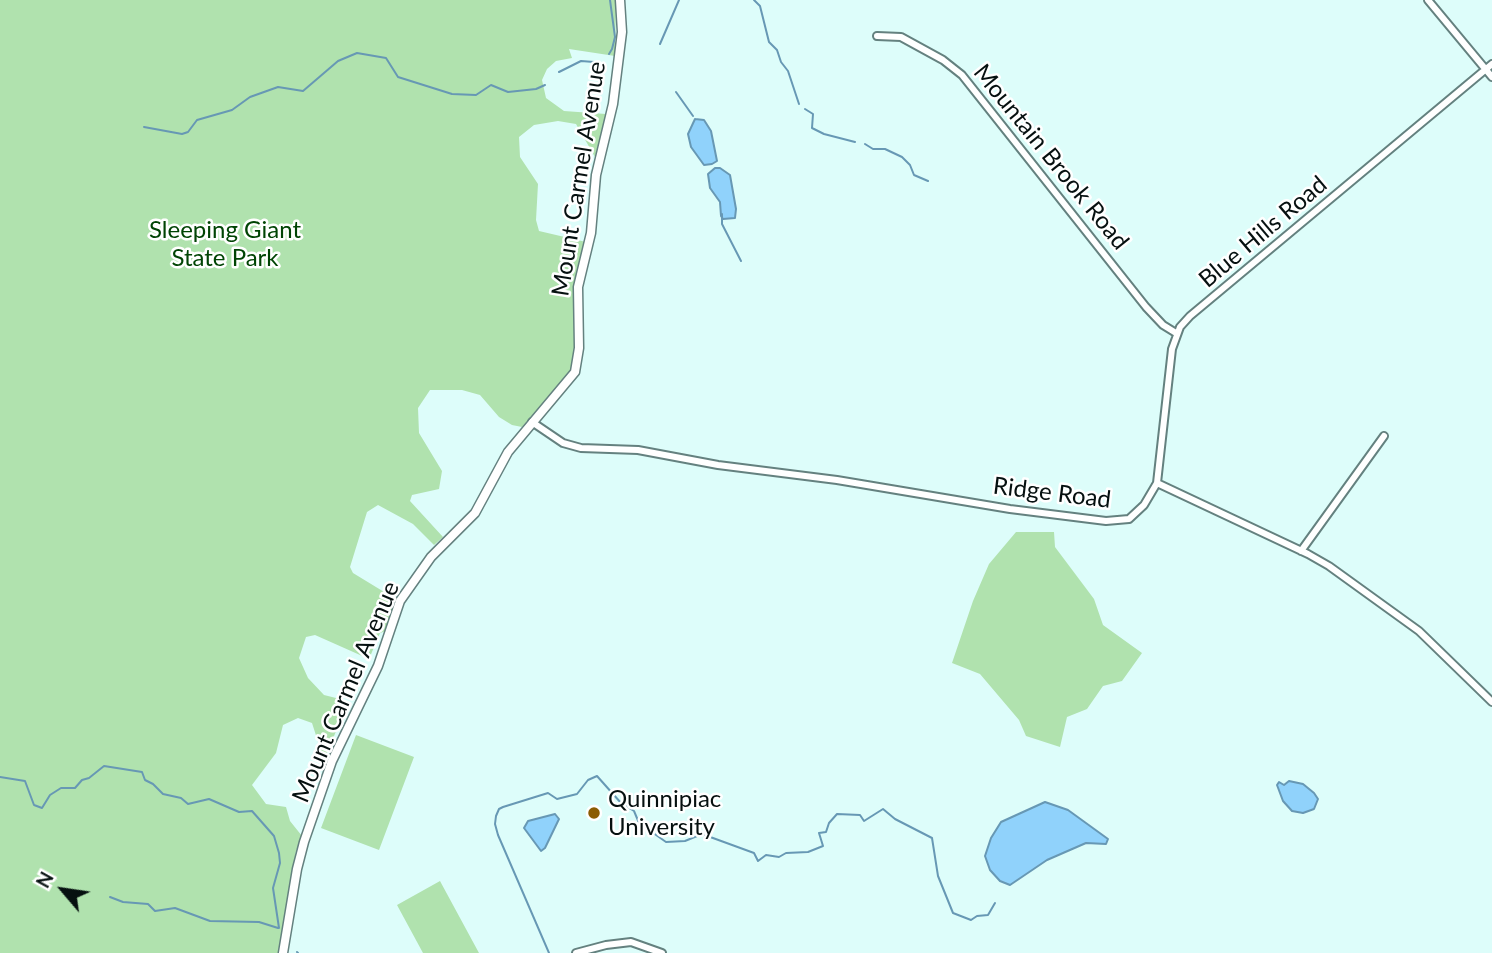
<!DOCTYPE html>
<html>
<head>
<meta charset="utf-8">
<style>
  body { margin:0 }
  #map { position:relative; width:1492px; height:953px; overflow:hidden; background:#ddfdfa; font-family:Lato,sans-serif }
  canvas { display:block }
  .north { position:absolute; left:28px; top:855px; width:70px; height:70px; -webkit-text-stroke:5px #fff; paint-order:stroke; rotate:299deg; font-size:19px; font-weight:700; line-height:28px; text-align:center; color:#061010 }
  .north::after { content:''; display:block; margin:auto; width:24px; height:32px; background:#061010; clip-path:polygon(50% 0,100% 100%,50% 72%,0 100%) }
</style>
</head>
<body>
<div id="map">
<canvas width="1492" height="953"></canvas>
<div class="north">N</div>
</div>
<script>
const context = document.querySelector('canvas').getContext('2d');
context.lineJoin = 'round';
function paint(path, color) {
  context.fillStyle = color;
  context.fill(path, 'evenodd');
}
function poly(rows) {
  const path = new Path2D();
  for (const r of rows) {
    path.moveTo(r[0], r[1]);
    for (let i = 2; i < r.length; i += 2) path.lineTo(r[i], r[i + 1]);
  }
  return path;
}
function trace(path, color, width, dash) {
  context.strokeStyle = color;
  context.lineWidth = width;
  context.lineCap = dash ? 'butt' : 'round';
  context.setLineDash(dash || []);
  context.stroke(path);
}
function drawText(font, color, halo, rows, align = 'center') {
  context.font = font + ' Lato,sans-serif';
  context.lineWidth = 5;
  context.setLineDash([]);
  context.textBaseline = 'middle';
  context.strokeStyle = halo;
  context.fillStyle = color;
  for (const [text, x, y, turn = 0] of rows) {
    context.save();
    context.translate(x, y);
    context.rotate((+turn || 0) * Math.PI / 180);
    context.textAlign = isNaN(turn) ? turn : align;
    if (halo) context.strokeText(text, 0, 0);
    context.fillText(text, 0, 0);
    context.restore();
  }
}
paint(poly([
  [0,0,616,0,615,56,569,49,572,58,556,61,547,69,542,80,546,98,564,111,606,114,595,157,576,124,558,121,534,125,519,137,520,157,538,184,536,220,539,231,586,242,574,287,576,353,572,370,522,427,512,425,499,417,480,395,462,390,430,390,418,408,419,433,442,471,439,489,412,495,410,501,443,537,434,545,413,524,378,505,367,512,350,567,353,573,394,598,394,606,386,631,380,633,369,659,315,635,306,637,299,658,308,678,324,695,340,699,347,705,324,760,312,723,298,718,283,725,276,753,252,785,266,804,286,807,290,821,302,836,296,851,279,953,0,953],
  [1016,532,1054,532,1055,547,1094,599,1103,625,1142,653,1122,681,1103,686,1087,709,1067,717,1060,747,1026,736,1019,720,980,674,952,663,973,601,989,564],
  [356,735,414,757,379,850,321,828],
  [440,881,479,953,423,953,397,905]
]), '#b0e2ae');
const water = poly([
  [695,119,704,120,711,131,717,161,712,164,704,165,691,147,688,134,695,119],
  [715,168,720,168,730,175,736,209,735,218,723,219,721,216,720,202,710,188,708,174,715,168],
  [1289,781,1303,784,1314,793,1318,799,1314,809,1303,813,1292,811,1283,801,1277,785,1279,782,1284,785,1289,781],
  [1045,802,1068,810,1108,839,1106,844,1086,843,1047,860,1010,885,1000,881,990,870,985,856,991,838,1001,822,1045,802],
  [555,814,559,819,545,848,541,851,524,828,528,821,555,814]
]);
paint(water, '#90d2fb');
trace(water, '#6798b4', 2);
trace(poly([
  [754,0,760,6,769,42,777,50,781,62,788,71,799,104],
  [660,44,679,0],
  [609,54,612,49,615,37,610,0],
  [559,72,581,61,594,62],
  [676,92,693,116],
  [805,109,813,114,812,128,824,134,855,142],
  [144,127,182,134,188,132,197,120,232,110,250,97,278,87,303,91,338,61,357,53,386,58,398,77,452,94,476,95,491,85,508,92,536,89,545,85],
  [865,144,873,149,885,149,902,157,910,165,914,175,928,181],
  [722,214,722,224,741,261],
  [0,777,25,781,34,805,42,808,50,795,61,788,75,788,82,780,89,778,104,766,142,772,145,780,153,784,163,794,181,798,188,804,209,799,239,812,252,811,274,836,279,853,280,863,273,888,279,928],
  [110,897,123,902,148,904,155,911,175,908,210,921,259,922,278,928],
  [297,952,298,953],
  [549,953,498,835,495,824,496,816,499,809,503,807,548,793,557,799,577,794,588,780,597,776,621,803,634,811,639,823,666,842,685,841,702,834,754,853,758,861,766,855,779,857,786,853,808,852,823,846,819,833,826,832,829,823,837,814,860,815,864,821,883,809,895,819,932,838,938,876,953,913,971,920,977,916,988,915,995,903]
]), '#6798b4', 2);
const minor = poly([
  [1428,0,1492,77],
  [877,36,901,37,943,60,962,75,1146,307,1163,325,1176,333],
  [532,422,563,443,581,448,638,450,718,465,837,480,1010,509,1106,521,1129,519,1144,505,1157,483,1172,349,1180,327,1190,316,1492,64],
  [1157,483,1308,554,1329,566,1419,631,1492,702],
  [1301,551,1384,436],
  [576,953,606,945,631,942,662,953]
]);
const major = poly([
  [283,953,297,869,304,842,332,761,378,666,400,601,431,557,475,513,508,452,575,372,579,348,578,287,591,233,596,175,613,104,622,32,620,0]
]);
trace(minor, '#64817f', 10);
trace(major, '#64817f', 11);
trace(minor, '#fff', 6);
trace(major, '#fff', 8);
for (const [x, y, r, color] of [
  [594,813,7,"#8b5c03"]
]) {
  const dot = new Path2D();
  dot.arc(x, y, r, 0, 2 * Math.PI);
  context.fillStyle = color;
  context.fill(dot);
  trace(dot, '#fff', 2.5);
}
drawText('24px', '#061010', '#fff', [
  ["Mountain Brook Road",1051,157,51],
  ["Mount Carmel Avenue",579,179,-81],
  ["Blue Hills Road",1263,232,-40],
  ["Ridge Road",1052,493,7],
  ["Mount Carmel Avenue",346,692,-67]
]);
drawText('24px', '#004404', '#fff', [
  ["Sleeping Giant",225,230],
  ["State Park",225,258]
]);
drawText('24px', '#061010', '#fff', [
  ["Quinnipiac",608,799],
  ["University",608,827]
], 'left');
</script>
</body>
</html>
